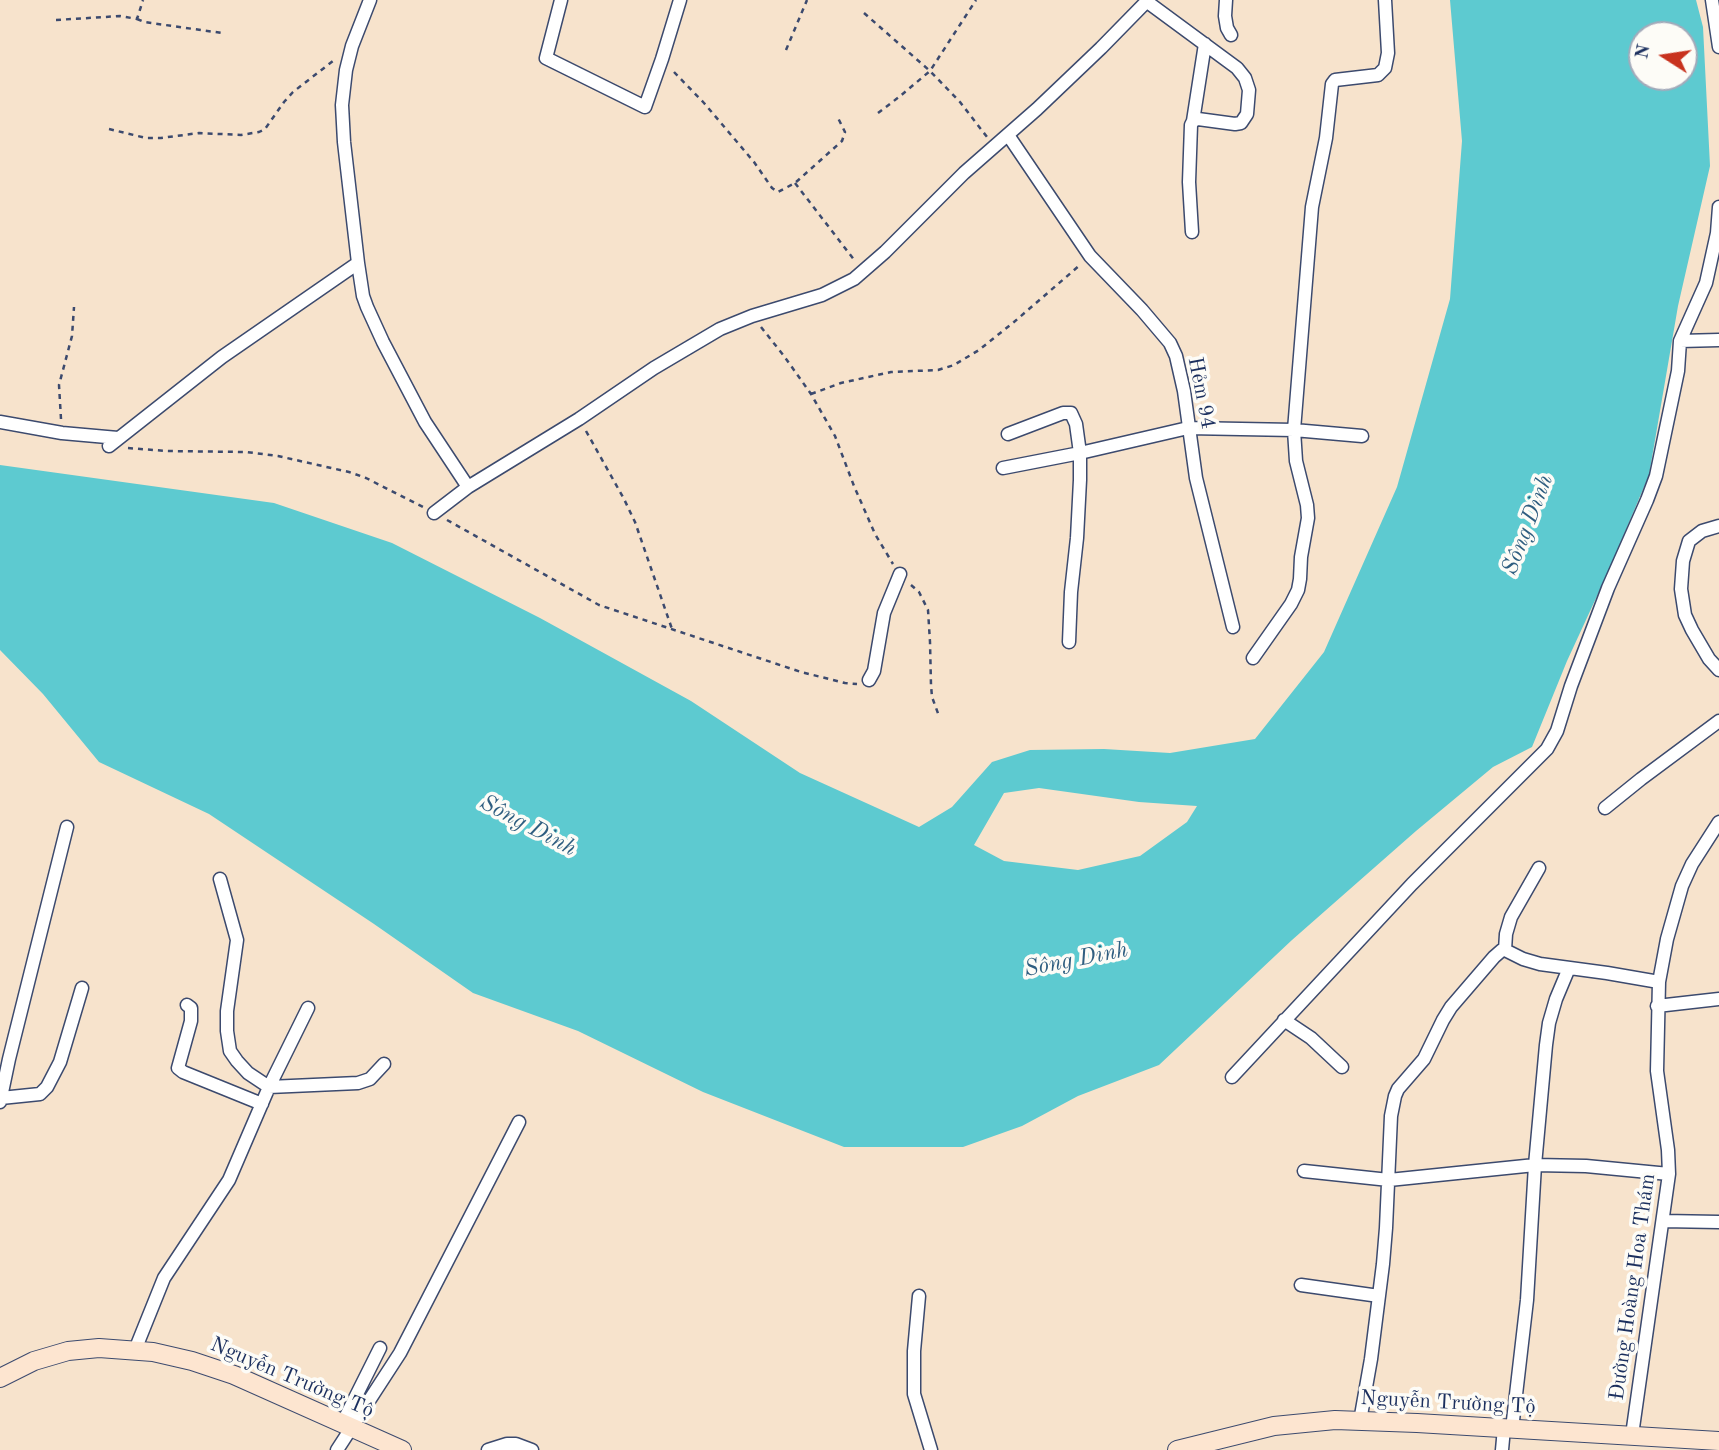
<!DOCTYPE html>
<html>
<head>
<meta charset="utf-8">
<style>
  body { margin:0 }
  #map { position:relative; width:1719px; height:1450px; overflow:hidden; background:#f7e3cc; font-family:"Old Standard TT",serif }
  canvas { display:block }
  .north { position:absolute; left:1628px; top:21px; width:70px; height:70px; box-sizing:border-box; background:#fdfcf7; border:2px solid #a3aaba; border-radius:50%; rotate:282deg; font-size:19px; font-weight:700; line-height:28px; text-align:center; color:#1b2f5e }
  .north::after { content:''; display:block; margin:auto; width:24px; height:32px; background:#c8321e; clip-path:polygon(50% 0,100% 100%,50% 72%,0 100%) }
</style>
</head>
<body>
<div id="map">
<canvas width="1719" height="1450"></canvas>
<div class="north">N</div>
</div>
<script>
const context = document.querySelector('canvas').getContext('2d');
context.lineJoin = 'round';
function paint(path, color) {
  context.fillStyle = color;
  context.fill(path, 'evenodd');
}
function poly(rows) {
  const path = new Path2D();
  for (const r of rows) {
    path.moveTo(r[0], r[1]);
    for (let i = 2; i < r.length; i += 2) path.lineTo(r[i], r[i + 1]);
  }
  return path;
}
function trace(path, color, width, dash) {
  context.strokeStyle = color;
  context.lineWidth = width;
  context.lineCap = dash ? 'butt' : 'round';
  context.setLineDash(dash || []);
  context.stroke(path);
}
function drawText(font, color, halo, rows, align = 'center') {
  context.font = font + ' "Old Standard TT",serif';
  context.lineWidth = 7;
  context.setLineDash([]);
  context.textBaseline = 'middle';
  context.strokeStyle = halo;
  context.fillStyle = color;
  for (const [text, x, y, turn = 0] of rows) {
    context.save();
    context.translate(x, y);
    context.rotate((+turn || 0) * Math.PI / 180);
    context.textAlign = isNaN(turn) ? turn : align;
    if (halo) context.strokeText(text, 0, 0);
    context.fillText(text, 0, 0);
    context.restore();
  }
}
paint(poly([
  [1450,0,1696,0,1703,27,1710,166,1678,306,1649,475,1609,570,1567,661,1532,747,1493,767,1416,831,1292,940,1159,1065,1078,1096,1022,1126,963,1147,844,1147,703,1092,578,1031,473,993,374,924,209,814,99,762,43,694,0,650,0,465,274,503,392,543,540,618,691,701,800,773,919,827,952,807,992,762,1030,750,1104,749,1170,753,1255,739,1324,652,1397,487,1450,299,1462,141],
  [1642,35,1684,35,1684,77,1642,77],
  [1039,788,1139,802,1197,806,1187,822,1140,856,1078,870,1004,861,974,845,1004,793]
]), '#5dcad0');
const street = poly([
  [370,0,352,46,346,70,342,105,344,142,358,263,363,296,367,307,383,342,425,422,468,487],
  [561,0,546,58,645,107,662,59,680,0],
  [1226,0,1225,16,1227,28,1231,35],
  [1712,0,1719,47],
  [1146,1,1237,68,1245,78,1249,90,1247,114,1241,123,1235,124,1198,119,1193,121,1191,125,1189,182,1192,232],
  [1193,121,1205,44],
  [1008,135,1090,256,1142,310,1170,343,1176,356,1184,391,1196,478,1233,627],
  [1680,341,1719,340],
  [0,422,62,433,118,438],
  [1008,434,1063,413,1071,413,1076,424,1080,453,1080,480,1077,538,1071,592,1069,642],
  [109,446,222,357,358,263],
  [1003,468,1080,453,1188,428,1294,430,1362,436],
  [434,513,468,487,579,419,654,368,720,329,752,316,822,295,854,279,885,252,964,173,1037,109,1101,48,1148,0],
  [1719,526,1702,531,1689,541,1683,561,1681,589,1685,615,1692,630,1709,659,1719,670],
  [1253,658,1291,604,1298,590,1300,579,1301,557,1308,518,1307,505,1296,461,1294,430,1312,207,1326,138,1332,84,1335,80,1378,75,1385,68,1388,53,1385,0],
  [869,680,874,671,884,613,900,574],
  [1605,808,1641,779,1719,721],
  [220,879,237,940,227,1011,227,1031,230,1051,237,1061,248,1073,269,1087,358,1083,370,1079,384,1064],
  [1505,950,1523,959,1540,964,1607,973,1659,982],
  [1505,950,1506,934,1511,917,1539,868],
  [187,1005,191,1008,191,1021,178,1068,183,1072,262,1104],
  [1657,1006,1719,999],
  [1284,1020,1311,1038,1342,1067],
  [1232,1077,1412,884,1547,749,1557,731,1571,686,1608,588,1647,500,1656,476,1678,371,1680,341,1706,283,1717,233,1719,207],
  [1,1098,40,1094,47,1087,60,1062,82,988],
  [0,1102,9,1059,67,827],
  [1304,1171,1389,1180,1535,1165,1586,1166,1669,1174],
  [1663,1221,1719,1222],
  [1301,1285,1379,1296],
  [919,1296,914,1351,914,1394,931,1450],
  [135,1350,164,1278,229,1180,269,1087,308,1008],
  [1360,1421,1371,1359,1383,1264,1386,1228,1391,1116,1395,1096,1398,1089,1424,1059,1443,1020,1451,1007,1494,957,1502,950,1505,950],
  [342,1424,380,1348],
  [1512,1429,1527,1300,1535,1165,1546,1045,1549,1023,1556,999,1569,968],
  [1632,1435,1669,1174,1668,1150,1657,1071,1659,982,1667,939,1682,886,1692,864,1719,822],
  [337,1450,400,1353,519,1122],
  [488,1450,507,1444,516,1444,532,1450],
  [1502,1450,1504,1428]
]);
const secondary = poly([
  [0,1378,34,1361,68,1351,99,1348,153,1352,192,1361,234,1375,402,1450],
  [1177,1450,1274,1426,1335,1420,1417,1423,1719,1441]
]);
trace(street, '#3c4a6e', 15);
trace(secondary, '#3c4a6e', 20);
trace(poly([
  [864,13,930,71,960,102,987,137],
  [137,19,144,22,222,33],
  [56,20,120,16,137,19,143,0],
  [786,50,807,0],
  [674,72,704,103,754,162,772,188,778,192,795,183,842,141,845,132,837,116],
  [878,113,899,97,930,71,976,0],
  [109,129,146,138,161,138,199,133,241,135,259,132,265,129,284,102,293,92,333,61],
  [795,183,855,261],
  [761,327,784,356,811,394,835,436,854,486,875,534,893,564],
  [811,394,841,383,891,372,938,370,954,365,979,350,1014,322,1080,265],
  [61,419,59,385,72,336,74,307],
  [586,431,624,499,635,522,672,629],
  [128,448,167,451,246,452,278,456,349,472,366,478,423,507],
  [447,520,599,605,801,672,845,683,857,684],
  [911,585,919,592,928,610,930,642,931,685,932,697,939,716]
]), '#3c4a6e', 2.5, [5, 5]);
trace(street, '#fff', 12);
trace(secondary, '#fde5d0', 18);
drawText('21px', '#1b2f5e', '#fdfcf7', [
  ["Hẻm 94",1201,393,79],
  ["Đường Hoàng Hoa Thám",1633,1287,-82],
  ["Nguyễn Trường Tộ",292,1378,23],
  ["Nguyễn Trường Tộ",1448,1403,3]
]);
drawText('italic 23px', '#2f5e80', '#fdfcf7', [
  ["Sông Dinh",1528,525,-69],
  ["Sông Dinh",528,826,28],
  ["Sông Dinh",1076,960,-11]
]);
</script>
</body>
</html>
